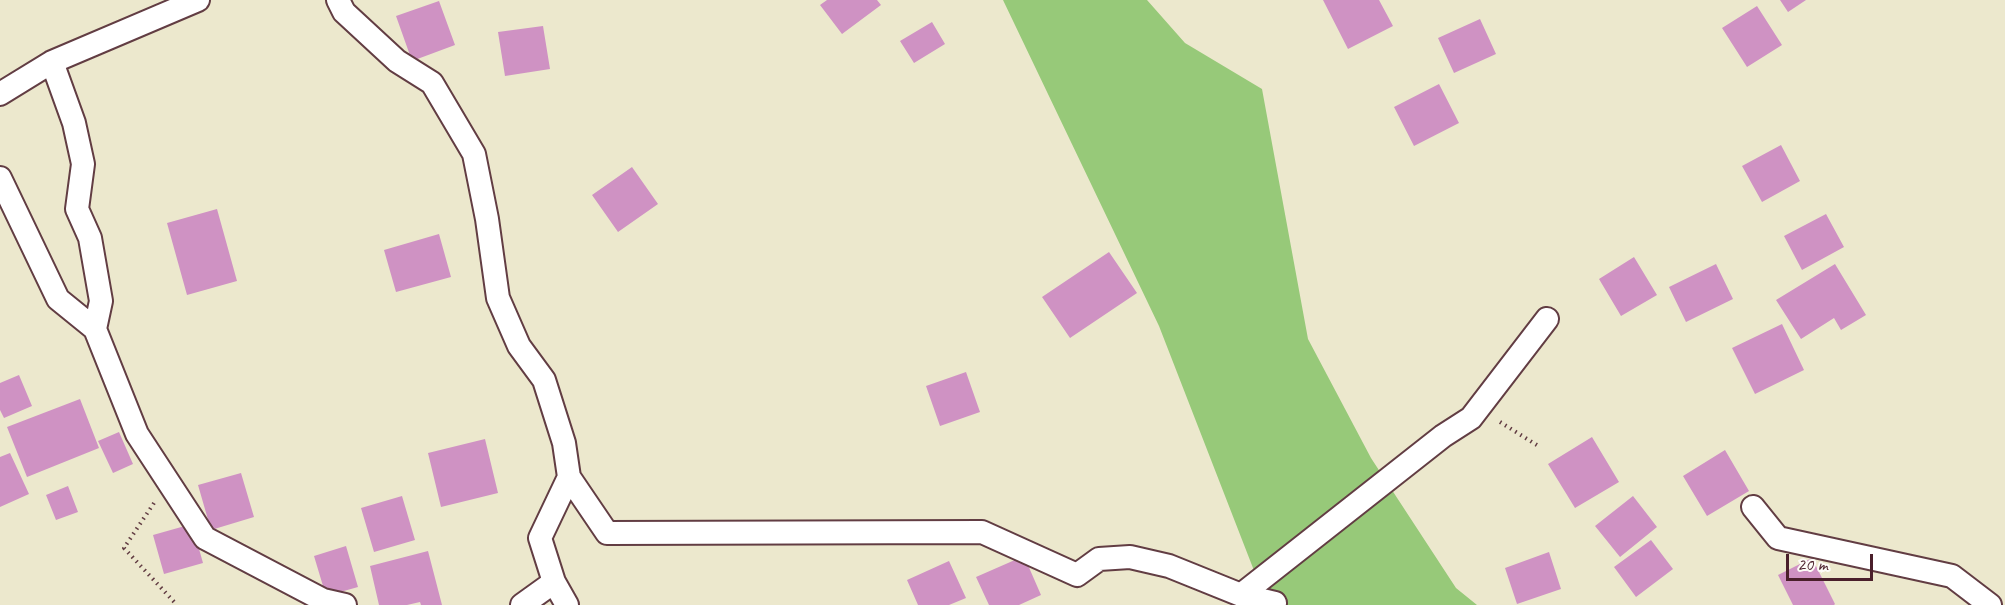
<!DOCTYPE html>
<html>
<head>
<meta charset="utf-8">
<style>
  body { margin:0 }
  #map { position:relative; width:2005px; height:605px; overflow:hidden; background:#ece8cd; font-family:Caveat,sans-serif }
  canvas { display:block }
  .scale { position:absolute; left:1786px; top:554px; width:87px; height:27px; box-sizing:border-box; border:3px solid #4a1f2b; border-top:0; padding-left:8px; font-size:18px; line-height:21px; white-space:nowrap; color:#4a1f2b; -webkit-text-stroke:4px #fdfcf7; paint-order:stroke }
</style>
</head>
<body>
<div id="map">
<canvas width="2005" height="605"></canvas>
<div class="scale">20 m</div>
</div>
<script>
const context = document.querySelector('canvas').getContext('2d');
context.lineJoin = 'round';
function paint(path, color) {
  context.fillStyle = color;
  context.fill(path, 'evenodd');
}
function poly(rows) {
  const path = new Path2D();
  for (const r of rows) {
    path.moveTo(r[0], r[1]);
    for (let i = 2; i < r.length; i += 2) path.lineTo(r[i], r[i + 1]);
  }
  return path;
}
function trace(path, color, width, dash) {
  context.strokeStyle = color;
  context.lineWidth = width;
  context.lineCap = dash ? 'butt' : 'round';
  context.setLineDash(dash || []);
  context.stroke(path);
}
paint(poly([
  [1003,0,1147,0,1185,43,1262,89,1308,339,1371,458,1456,588,1477,605,1273,605,1260,586,1159,326]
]), '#97c979');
paint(poly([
  [827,0,877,0,881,5,842,34,820,5],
  [1323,0,1379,0,1393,26,1348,49],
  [1780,0,1806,0,1788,12],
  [439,1,455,45,412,61,396,16],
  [1757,6,1782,45,1747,67,1722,28],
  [1480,19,1496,54,1454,73,1438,38],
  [932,22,945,44,914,63,900,41],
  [543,26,550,69,505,76,498,32],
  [1439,84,1459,123,1414,146,1394,107],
  [1781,145,1800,181,1762,202,1742,166],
  [632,167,658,204,618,232,592,195],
  [217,209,237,281,187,295,167,223],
  [1826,214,1844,247,1802,270,1784,236],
  [439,234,451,277,396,292,384,250],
  [1109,252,1137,293,1070,338,1042,297],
  [1634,257,1657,295,1621,316,1599,279],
  [1716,264,1733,299,1686,322,1669,287],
  [1835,264,1866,315,1841,330,1834,318,1801,339,1776,300],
  [1782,324,1804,370,1755,394,1732,348],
  [966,372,980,412,940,426,926,386],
  [19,375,32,406,4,418,0,410,0,383],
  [80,399,99,448,27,477,7,427],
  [119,432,133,464,113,473,98,441],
  [1592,437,1619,482,1575,508,1548,464],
  [485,439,498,493,441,507,428,453],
  [1725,450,1749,491,1707,516,1683,476],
  [10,453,29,494,0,507,0,457],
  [241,473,254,517,211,530,198,485],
  [68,486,78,512,56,520,46,495],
  [402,496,415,540,374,552,361,508],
  [1633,496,1657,527,1620,557,1595,526],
  [192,524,203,563,164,574,153,535],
  [1651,540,1673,569,1636,597,1614,567],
  [346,546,358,587,326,596,314,556],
  [428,551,442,605,421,605,420,602,407,605,379,605,370,566],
  [1549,552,1561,589,1517,604,1505,568],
  [1024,556,1041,595,1019,605,989,605,976,577],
  [1812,558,1835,604,1834,605,1793,605,1778,575],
  [949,561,966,598,949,605,918,605,907,580]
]), '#cf92c3');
const street = poly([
  [338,0,344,12,397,61,432,83,474,154,487,219,498,298,519,346,544,380,564,443,569,477],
  [52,62,74,123,83,164,77,209,90,238,101,301,95,329],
  [0,94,52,62,198,0],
  [0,178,58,299,95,329,137,434,205,538,323,600,345,605],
  [1753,507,1778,538,1952,576,1990,605],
  [554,582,567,605],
  [1241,595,1443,436,1471,418,1547,319],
  [522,605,554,582,540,538,569,477,607,533,982,532,1077,575,1099,559,1130,557,1169,566,1241,595,1275,603,1274,605]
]);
trace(street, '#623d43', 26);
trace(poly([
  [1500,422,1540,447],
  [154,503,124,548,177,605]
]), '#623d43', 4, [1.5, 4.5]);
trace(street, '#fff', 22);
</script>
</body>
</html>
